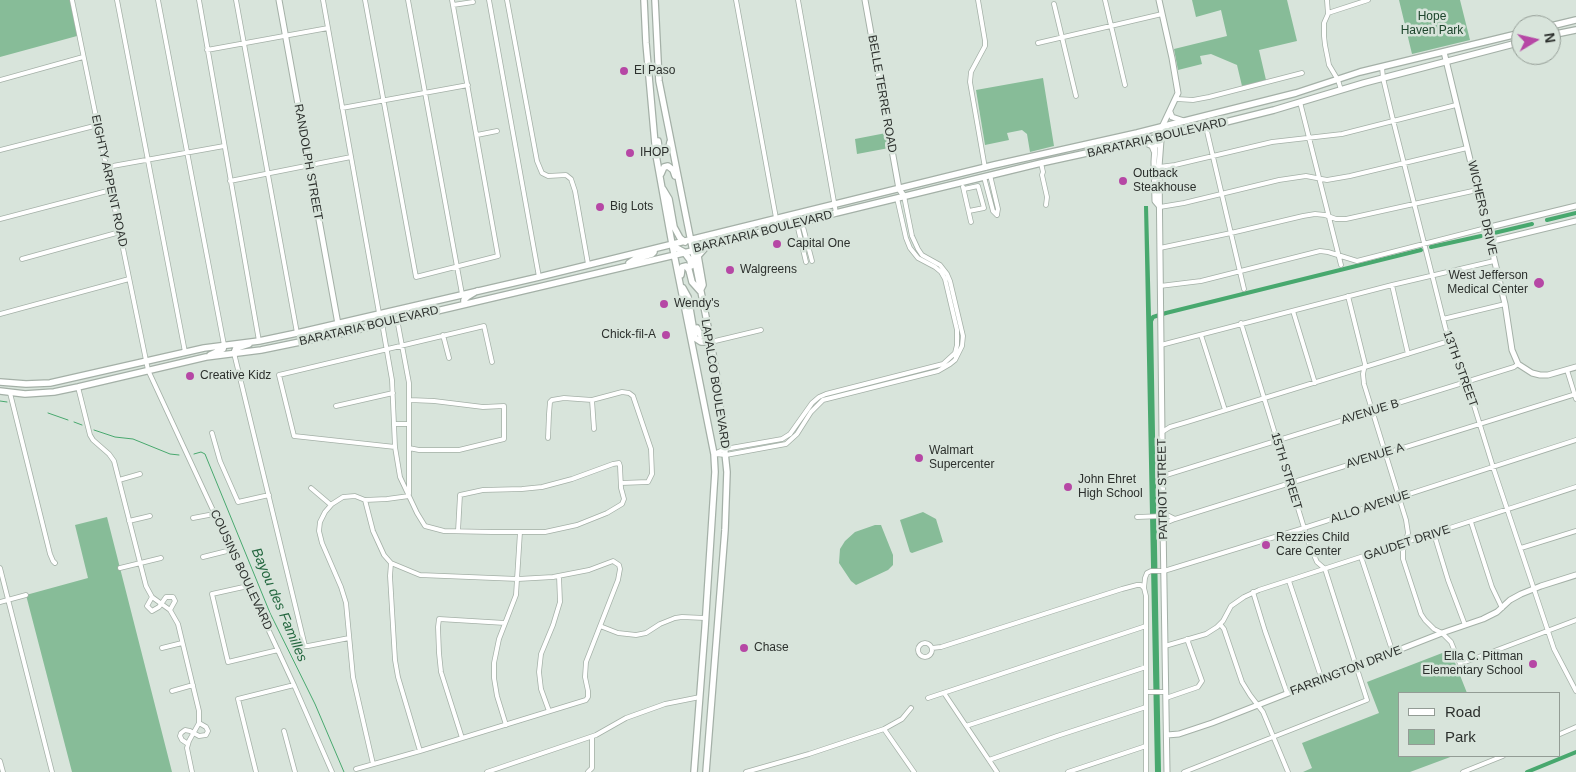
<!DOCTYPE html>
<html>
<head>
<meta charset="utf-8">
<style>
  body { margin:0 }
  #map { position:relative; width:1576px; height:772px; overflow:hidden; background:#d8e4db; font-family:Helvetica,sans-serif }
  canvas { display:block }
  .legend { position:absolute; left:1398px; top:692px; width:162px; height:65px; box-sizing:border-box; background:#d8e4db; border:1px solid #939c95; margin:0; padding:6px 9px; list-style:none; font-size:15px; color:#2c302d }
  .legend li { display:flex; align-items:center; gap:10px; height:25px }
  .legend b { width:25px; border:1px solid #939c95 }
  .north { position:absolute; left:1511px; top:15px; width:50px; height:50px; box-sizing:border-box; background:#d8e4db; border:1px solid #939c95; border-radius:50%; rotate:81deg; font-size:14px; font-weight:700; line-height:20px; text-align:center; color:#2c302d }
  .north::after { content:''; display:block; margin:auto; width:18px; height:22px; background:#b647a5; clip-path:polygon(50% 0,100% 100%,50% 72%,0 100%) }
</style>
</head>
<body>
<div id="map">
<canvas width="1576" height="772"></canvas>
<ul class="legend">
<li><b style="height:6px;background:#fff"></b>Road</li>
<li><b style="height:14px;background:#87bc98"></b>Park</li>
</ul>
<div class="north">N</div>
</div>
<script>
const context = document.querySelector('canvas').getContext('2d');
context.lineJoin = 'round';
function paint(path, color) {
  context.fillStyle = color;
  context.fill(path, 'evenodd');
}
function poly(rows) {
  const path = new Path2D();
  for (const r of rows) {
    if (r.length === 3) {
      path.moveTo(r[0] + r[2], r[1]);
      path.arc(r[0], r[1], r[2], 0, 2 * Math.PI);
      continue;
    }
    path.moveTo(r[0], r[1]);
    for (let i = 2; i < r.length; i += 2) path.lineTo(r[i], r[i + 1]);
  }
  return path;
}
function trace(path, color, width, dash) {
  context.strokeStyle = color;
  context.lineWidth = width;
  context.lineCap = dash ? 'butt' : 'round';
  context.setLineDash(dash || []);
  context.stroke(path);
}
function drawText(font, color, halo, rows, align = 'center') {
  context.font = font + ' Helvetica,sans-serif';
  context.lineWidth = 5;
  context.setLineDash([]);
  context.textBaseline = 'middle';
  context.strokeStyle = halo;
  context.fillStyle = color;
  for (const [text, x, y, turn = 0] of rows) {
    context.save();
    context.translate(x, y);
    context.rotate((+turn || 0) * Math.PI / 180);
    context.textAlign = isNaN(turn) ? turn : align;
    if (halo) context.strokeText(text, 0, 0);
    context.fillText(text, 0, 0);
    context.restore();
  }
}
paint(poly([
  [0,0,70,0,77,36,0,57],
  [1192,0,1287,0,1297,41,1259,50,1266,80,1242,86,1237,65,1211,54,1200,56,1202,64,1178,70,1174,49,1227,36,1221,10,1196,17],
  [1399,0,1460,0,1470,40,1412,54],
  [1043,78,1054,146,1030,152,1027,134,1022,130,1007,133,1009,140,985,145,976,90],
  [886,133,889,148,857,154,855,139],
  [923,512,936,519,943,542,912,553,910,552,900,520],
  [107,517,172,772,72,772,26,595,88,578,75,525],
  [875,525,881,525,893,555,893,565,888,570,856,585,851,581,839,563,840,549,845,541,855,532],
  [1450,650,1467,693,1400,693,1400,756,1453,756,1410,772,1303,772,1312,768,1302,743,1379,713,1367,682]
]), '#87bc98');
paint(poly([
  [1144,206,1148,206,1151,317,1153,321,1161,772,1155,772]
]), '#48a86e');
trace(poly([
  [0,401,7,402],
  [48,413,68,420],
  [74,422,82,425],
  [94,430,115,437,133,439,170,454,179,455],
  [194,454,201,452,205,454,207,459,270,613,315,704,344,772]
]), '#48a86e', 1);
trace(poly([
  [1547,220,1576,213],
  [1494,233,1532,224],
  [1431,247,1481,236],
  [1151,321,1153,317,1166,313,1421,250],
  [1527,772,1576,752]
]), '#48a86e', 4);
const street = poly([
  [72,0,148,370,294,685,332,772],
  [117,0,185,352],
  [158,0,224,345],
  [199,0,259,341],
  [236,0,297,333],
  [323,0,379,313],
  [365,0,416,277,498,256,452,0],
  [408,0,462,294],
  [489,0,539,277],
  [507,0,537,161,542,173,548,176,566,175,571,179,575,191,588,264],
  [736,0,776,218],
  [798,0,836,213],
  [978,0,985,41,985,46,971,72,970,82,985,168],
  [1105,0,1125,85],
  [1327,0,1328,14,1324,23,1324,36,1325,45,1329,65,1338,80,1341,90],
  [1054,4,1076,96],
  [453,5,473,2],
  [1328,13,1368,0],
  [1038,43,1162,14],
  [207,50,328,28],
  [1382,67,1383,78,1393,120,1448,338,1463,370,1493,467,1554,649,1576,691],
  [0,80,83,57],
  [1177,99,1193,100,1209,97,1302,73],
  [1300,102,1341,265],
  [342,108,468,85],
  [1206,127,1244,289],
  [477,135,497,131],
  [0,150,98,125],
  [1041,163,1043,172,1042,175,1047,197,1046,205],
  [107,167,224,146],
  [1159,167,1175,165,1272,142,1342,134,1456,105],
  [990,175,998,209,997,215],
  [984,177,993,211,997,215],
  [230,181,351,157],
  [963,187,971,222],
  [964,189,978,186,984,208,969,211],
  [1160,207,1184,203,1279,180,1306,176,1327,180,1350,176,1467,148],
  [0,219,111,190],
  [802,223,812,261],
  [797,224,806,262],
  [1160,248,1231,233,1303,216,1315,214,1325,215,1336,219,1346,219,1477,190],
  [22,259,120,232],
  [1392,285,1408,354],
  [1160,286,1201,281,1320,251,1328,252,1357,261,1486,228],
  [1348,296,1365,364,1363,374,1364,384,1406,520,1408,533,1403,551,1403,559,1421,614,1425,620,1434,629,1442,633,1451,642,1460,664,1576,620],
  [1293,311,1315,383],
  [0,314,129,279],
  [397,319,409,383,409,494],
  [1443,319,1505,304],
  [382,323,392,380,395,447,400,477,417,513,425,526,444,531,492,532,545,532,577,525,607,513,622,504,624,499,621,488,620,466,619,463,613,464,572,479,542,487,522,489,483,490,460,495,458,531],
  [443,335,449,358],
  [1201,335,1225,410],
  [711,342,761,330],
  [1161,345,1392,285,1494,261],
  [234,353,305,646,308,646,349,638],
  [1567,370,1576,399],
  [78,387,90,435,93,440,109,454,114,461,146,586,152,597,170,610,178,624,199,711,199,723,189,741,187,748,192,772],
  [10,393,50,554,53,561,55,563],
  [592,400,594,429],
  [336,406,393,393],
  [394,424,409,424],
  [1162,432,1170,427,1187,422,1449,341],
  [212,433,220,461,238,502,269,495],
  [548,438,549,414,550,402,552,400,564,398,592,400,622,392,629,393,633,396,651,449,652,474,648,482,621,483],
  [395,447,294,436,279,375,484,326,492,362],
  [409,448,419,450,459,450,504,439,504,406,483,407,434,401,410,400],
  [716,453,725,449,782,439,790,434,812,403,819,397,826,394,943,364,955,353,957,345,957,330,945,279,941,272,935,267,918,258,910,248,906,238,897,198],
  [714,454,726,455,786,444,797,434,811,412,823,400,938,371,950,364,955,360,962,346,963,336,950,281,947,274,940,265,922,255,918,249,912,236,904,196],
  [1163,476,1514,367,1518,364],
  [119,480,140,474],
  [311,488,331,505],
  [1163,513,1175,519],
  [1137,517,1163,516],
  [193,518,214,514],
  [129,521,150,516],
  [1471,522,1492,587,1502,608],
  [1163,524,1175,519,1576,394],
  [1434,534,1448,580,1465,625],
  [1521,548,1576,531],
  [203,557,231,550],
  [1361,557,1393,653],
  [391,563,390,576,395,660,398,677,420,751],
  [0,568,52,772],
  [120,568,161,558],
  [1289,581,1322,680],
  [248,586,212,594,228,662,278,650],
  [1253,592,1265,631,1287,693],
  [152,597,147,606,152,611,159,607,166,597,173,597,175,601,170,610],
  [0,602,26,595],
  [1220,624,1224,629,1242,682,1250,695,1263,712,1288,772],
  [600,626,618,633,636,635,646,633,660,624,675,618,682,617,705,618],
  [925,650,7],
  [1165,646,1206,634,1217,627,1223,621,1231,606,1244,597,1259,590,1576,487],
  [162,648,182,643],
  [932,648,941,647,1122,589,1137,585,1141,585,1144,588],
  [172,691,193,685],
  [1147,692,1166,692],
  [944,693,997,772],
  [928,698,1146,626],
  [1166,698,1198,687,1202,681,1187,639],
  [549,711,541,689,539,672,541,654,553,625,560,602,559,576],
  [506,725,497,696,494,678,494,663,499,639,516,595,520,532],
  [966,726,1146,667],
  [884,729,914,772],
  [284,731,295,772],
  [1560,734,1576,727],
  [462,738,441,672,439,653,438,627,439,619,505,623],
  [188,744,182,740,180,736,181,733,185,730,190,731,199,736,206,735,208,731,206,727,199,723],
  [989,760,1057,736,1146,707],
  [0,761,3,772],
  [373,764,353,677,346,603,341,587,322,543,319,531,320,522,325,512,332,504,343,497,355,496,365,500,387,499,409,496],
  [356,769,420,751,586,700,588,697,588,691,585,677,586,662,618,580,620,569,619,565,613,561,589,570,553,577,518,579,420,575,391,563,384,555,373,531,365,500],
  [256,772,238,699,294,685],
  [487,772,596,735,626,718,665,704,700,697],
  [588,772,592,768,592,737],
  [746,772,809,754,884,729,902,719,911,708],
  [1068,772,1146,746],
  [1146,772,1146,596,1144,588,1145,578,1147,573,1151,571,1164,571,1304,528,1576,440],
  [1184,772,1367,700,1325,569,1317,562,1309,544,1241,323],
  [1463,772,1503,756]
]);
const secondary = poly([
  [279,0,338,324],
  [865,0,899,189,904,196],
  [1159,0,1172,58,1178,93,1162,127,1159,167,1163,524,1167,772],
  [1444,52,1505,304,1512,350,1518,364,1532,373,1540,375,1548,375,1576,367],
  [1170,112,1172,117,1184,121],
  [1142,141,1152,146,1154,151],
  [1160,207,1155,201,1154,162,1155,147,1160,139],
  [1486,228,1576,206],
  [1489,242,1576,221],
  [1167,735,1179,734,1212,723,1442,633,1483,619,1497,612,1510,600,1521,594,1541,586,1576,575]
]);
const primary = poly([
  [644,0,646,43,656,155,672,244,714,454,715,472,705,628,694,772],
  [655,0,659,81,711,342,718,386,727,472,725,530,706,772],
  [1551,26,1576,20],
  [1551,35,1576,30],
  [658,141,659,148,662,150,669,147,670,142],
  [661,174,664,167,668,166,673,170,675,176],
  [663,189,669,199,674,227,680,238,685,242],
  [761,232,765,227,794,219,796,218,795,214],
  [671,245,684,252,690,260,691,266],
  [629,263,635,259,652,254,654,252,654,249],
  [681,275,682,267,686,266,689,270,692,282,700,291,703,285,698,256,705,248],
  [683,288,688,297,695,338,701,342,711,342],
  [464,304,464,300,467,297,477,291],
  [697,328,701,336,705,335,707,329],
  [315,339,317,334,336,329,338,324],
  [234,353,236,348,249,344],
  [210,355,223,349,224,345],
  [0,382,26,384,50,383,204,348,259,341,297,333,539,277,994,165,1137,133,1296,93,1360,72,1521,33],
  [0,391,25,394,54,392,78,387,206,357,261,350,339,334,692,251,761,232,802,223,836,213,1041,163,1206,127,1274,110,1364,83,1521,42]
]);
trace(street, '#a4b0a7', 5.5);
trace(secondary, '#a4b0a7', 7);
trace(primary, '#a4b0a7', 8);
trace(street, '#fff', 4);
trace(secondary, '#fff', 5);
trace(primary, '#fff', 5.5);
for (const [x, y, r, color] of [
  [624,71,5,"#b647a5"],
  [630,153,5,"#b647a5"],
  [1123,181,5,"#b647a5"],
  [600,207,5,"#b647a5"],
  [777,244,5,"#b647a5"],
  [730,270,5,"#b647a5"],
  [1539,283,6,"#b647a5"],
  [664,304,5,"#b647a5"],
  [666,335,5,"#b647a5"],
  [190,376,5,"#b647a5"],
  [919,458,5,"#b647a5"],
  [1068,487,5,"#b647a5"],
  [1266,545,5,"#b647a5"],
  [744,648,5,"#b647a5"],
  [1533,664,5,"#b647a5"]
]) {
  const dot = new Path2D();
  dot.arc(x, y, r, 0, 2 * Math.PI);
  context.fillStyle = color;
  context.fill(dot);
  trace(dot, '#d8e4db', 2);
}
drawText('12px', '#1d452c', '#d8e4db', [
  ["Hope",1432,17],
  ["Haven Park",1432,31]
]);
drawText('12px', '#2c302d', '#d8e4db', [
  ["El Paso",634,71],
  ["IHOP",640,153],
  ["Outback",1133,174],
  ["Steakhouse",1133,188],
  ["Big Lots",610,207],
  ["Capital One",787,244],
  ["Walgreens",740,270],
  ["West Jefferson",1528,276,"right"],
  ["Medical Center",1528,290,"right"],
  ["Wendy's",674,304],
  ["Chick-fil-A",656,335,"right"],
  ["Creative Kidz",200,376],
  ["Walmart",929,451],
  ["Supercenter",929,465],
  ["John Ehret",1078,480],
  ["High School",1078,494],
  ["Rezzies Child",1276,538],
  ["Care Center",1276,552],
  ["Chase",754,648],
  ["Ella C. Pittman",1523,657,"right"],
  ["Elementary School",1523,671,"right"]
], 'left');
drawText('12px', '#2c302d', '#d8e4db', [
  ["BELLE TERRE ROAD",882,94,80],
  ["BARATARIA BOULEVARD",1157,138,-13],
  ["RANDOLPH STREET",308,162,80],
  ["EIGHTY ARPENT ROAD",109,181,78],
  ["WICHERS DRIVE",1482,208,77],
  ["BARATARIA BOULEVARD",763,232,-14],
  ["BARATARIA BOULEVARD",369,326,-13],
  ["13TH STREET",1460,369,70],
  ["LAPALCO BOULEVARD",715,384,81],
  ["AVENUE B",1370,412,-17],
  ["AVENUE A",1375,456,-17],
  ["15TH STREET",1286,471,73],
  ["PATRIOT STREET",1163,489,-91],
  ["ALLO AVENUE",1370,507,-18],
  ["GAUDET DRIVE",1407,543,-18],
  ["COUSINS BOULEVARD",241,570,65],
  ["FARRINGTON DRIVE",1346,671,-21]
]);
drawText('italic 14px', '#24673f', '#d8e4db', [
  ["Bayou des Familles",279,605,67]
]);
</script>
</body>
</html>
